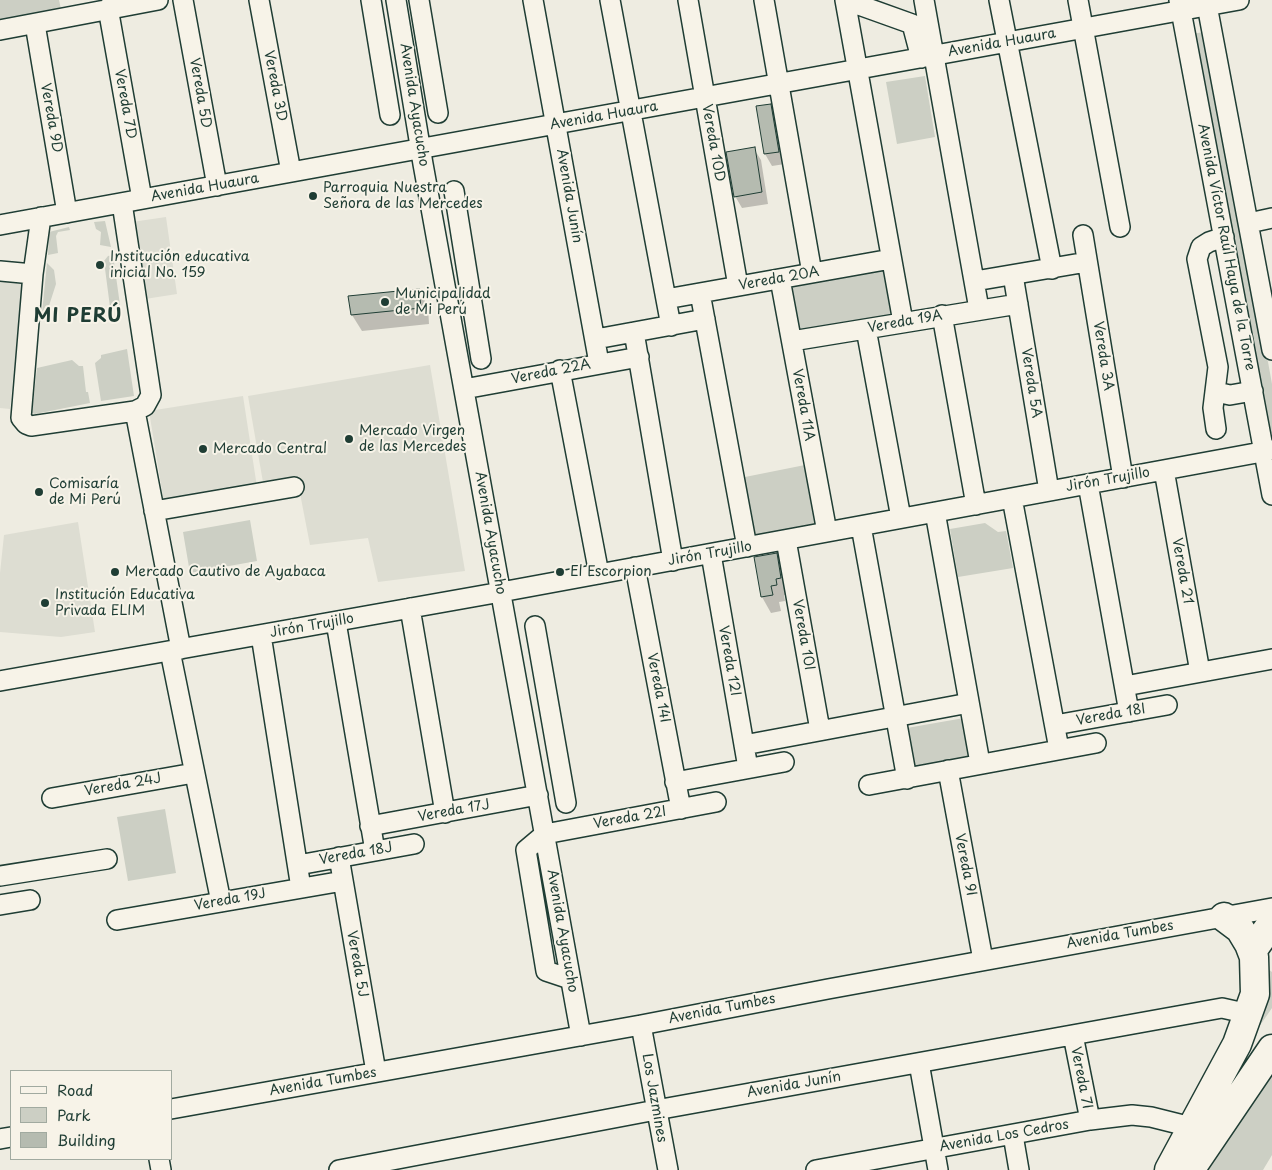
<!DOCTYPE html>
<html>
<head>
<meta charset="utf-8">
<style>
  body { margin:0 }
  #map { position:relative; width:1272px; height:1170px; overflow:hidden; background:#eeece1; font-family:"Playpen Sans",sans-serif }
  canvas { display:block }
  .legend { position:absolute; left:10px; top:1070px; width:162px; height:90px; box-sizing:border-box; background:#f7f3e8; border:1px solid #a1aaa0; margin:0; padding:6px 9px; list-style:none; font-size:15px; color:#1f3d34 }
  .legend li { display:flex; align-items:center; gap:10px; height:25px }
  .legend b { width:25px; border:1px solid #a1aaa0 }
</style>
</head>
<body>
<div id="map">
<canvas width="1272" height="1170"></canvas>
<ul class="legend">
<li><b style="height:6px;background:#f7f3e8"></b>Road</li>
<li><b style="height:14px;background:#cccfc4"></b>Park</li>
<li><b style="height:14px;background:#b5bbb0"></b>Building</li>
</ul>
</div>
<script>
const context = document.querySelector('canvas').getContext('2d');
context.lineJoin = 'round';
function paint(path, color) {
  context.fillStyle = color;
  context.fill(path, 'evenodd');
}
function poly(rows) {
  const path = new Path2D();
  for (const r of rows) {
    path.moveTo(r[0], r[1]);
    for (let i = 2; i < r.length; i += 2) path.lineTo(r[i], r[i + 1]);
  }
  return path;
}
function trace(path, color, width, dash) {
  context.strokeStyle = color;
  context.lineWidth = width;
  context.lineCap = dash ? 'butt' : 'round';
  context.setLineDash(dash || []);
  context.stroke(path);
}
function drawText(font, color, halo, rows, align = 'center') {
  context.font = font + ' "Playpen Sans",sans-serif';
  context.lineWidth = 4;
  context.setLineDash([]);
  context.textBaseline = 'middle';
  context.strokeStyle = halo;
  context.fillStyle = color;
  for (const [text, x, y, turn = 0] of rows) {
    context.save();
    context.translate(x, y);
    context.rotate((+turn || 0) * Math.PI / 180);
    context.textAlign = isNaN(turn) ? turn : align;
    if (halo) context.strokeText(text, 0, 0);
    context.fillText(text, 0, 0);
    context.restore();
  }
}
paint(poly([
  [166,217,177,294,145,299,132,222],
  [0,281,22,284,10,409,0,408],
  [430,365,465,571,378,582,368,538,310,545,298,483,264,488,248,396],
  [243,396,257,487,164,503,149,411],
  [78,522,95,632,61,637,0,632,0,573,4,535]
]), '#ddddd2');
paint(poly([
  [0,0,59,0,62,14,0,25],
  [1203,32,1214,94,1226,129,1272,384,1272,433,1267,434,1193,34],
  [925,76,935,137,897,144,886,82],
  [105,221,111,247,100,245,101,232,96,229,94,222],
  [69,227,70,230,58,232,56,236,58,253,48,255,49,232],
  [113,255,120,305,110,307,104,261,108,256],
  [47,263,54,270,56,284,47,312,42,313],
  [888,263,897,320,795,337,785,280],
  [127,349,134,396,101,401,95,363,101,358,101,355],
  [72,360,79,366,83,366,86,392,88,392,90,403,35,414,32,413,37,368],
  [810,464,823,530,750,542,740,478],
  [250,520,257,561,190,573,183,532],
  [985,523,998,532,1006,531,1013,568,958,577,950,529],
  [964,718,971,761,908,772,901,729],
  [165,809,176,873,128,881,117,817],
  [1263,965,1272,972,1272,1008,1232,1066],
  [1272,1058,1272,1155,1263,1170,1196,1170]
]), '#cccfc4');
paint(poly([
  [770,105,777,117,785,164,772,166,765,154],
  [754,149,761,160,768,204,742,208,735,196],
  [418,290,428,306,429,324,362,331,352,315],
  [776,554,786,570,790,594,784,595,785,601,779,602,781,611,771,613,762,597]
]), '#0003');
const building = poly([
  [771,104,779,152,764,154,756,106,771,104],
  [755,147,762,192,734,197,726,152,755,147],
  [419,289,421,308,351,315,348,296,419,289],
  [777,553,781,578,776,579,777,585,771,586,773,595,761,597,754,557,777,553]
]);
paint(building, '#b5bbb0');
trace(building, '#1f3d34', 1);
const minor = poly([
  [183,0,217,186],
  [259,0,291,172],
  [371,0,390,115],
  [396,0,423,164,581,1036],
  [419,0,438,113],
  [533,0,599,363],
  [610,0,671,326],
  [688,0,738,286],
  [764,0,812,273],
  [845,0,903,322],
  [845,0,912,24,921,58],
  [924,0,979,309],
  [999,0,1052,269],
  [1078,0,1120,227],
  [1179,0,1272,495],
  [1206,0,1272,350],
  [108,8,142,199],
  [35,24,67,213],
  [0,30,158,0],
  [454,191,481,359],
  [122,203,151,395,145,406,135,411,181,649],
  [41,217,33,274,21,418,26,424,31,426,135,411],
  [1249,223,1272,218],
  [0,225,1239,0],
  [1083,235,1123,478],
  [0,271,33,274],
  [1013,275,1049,491],
  [780,279,827,532],
  [975,281,1087,262],
  [700,293,747,547],
  [666,299,891,259],
  [942,315,976,505],
  [866,329,901,518],
  [634,332,673,561],
  [596,339,705,319],
  [792,341,1018,304],
  [560,370,599,574],
  [464,389,639,357],
  [1216,392,1230,395,1253,391],
  [1216,429,1213,408,1218,367,1197,259,1201,247,1209,242,1224,237],
  [1164,470,1200,672],
  [1088,484,1129,712],
  [1012,498,1059,749],
  [154,511,294,487],
  [935,512,980,763],
  [861,526,907,779],
  [786,540,820,730],
  [711,554,748,768],
  [635,567,681,809],
  [410,608,445,813],
  [336,622,375,851],
  [535,626,566,803],
  [261,635,301,888],
  [170,651,221,902],
  [0,681,501,592,1272,450],
  [1125,686,1272,659],
  [1055,725,1167,705],
  [744,745,969,703],
  [948,770,983,960],
  [675,782,784,762],
  [869,785,1096,743],
  [52,798,194,773],
  [370,826,538,795],
  [339,857,376,1072],
  [298,865,414,844],
  [0,876,107,859],
  [0,905,30,900],
  [117,920,343,881],
  [570,979,546,971,526,850,545,834,716,802],
  [641,1025,668,1170],
  [1073,1035,1090,1120],
  [919,1063,938,1170],
  [171,1109,641,1025,828,989,1272,908],
  [1013,1135,1019,1170],
  [0,1139,11,1137],
  [159,1159,161,1170],
  [339,1170,656,1110,1222,1008,1249,1014],
  [816,1170,1090,1120,1132,1115,1151,1117,1191,1127]
]);
const highway = poly([
  [1252,951,1272,923],
  [1169,1170,1237,1044,1255,994,1254,957,1249,944,1240,929,1224,917],
  [1190,1170,1272,1049]
]);
trace(minor, '#1f3d34', 22);
trace(highway, '#1f3d34', 31);
trace(minor, '#f7f3e8', 19);
trace(highway, '#f7f3e8', 28);
for (const [x, y, r, color] of [
  [313,196,5,"#1f3d34"],
  [100,265,5,"#1f3d34"],
  [385,302,5,"#1f3d34"],
  [349,439,5,"#1f3d34"],
  [203,449,5,"#1f3d34"],
  [39,492,5,"#1f3d34"],
  [115,572,5,"#1f3d34"],
  [560,572,5,"#1f3d34"],
  [45,603,5,"#1f3d34"]
]) {
  const dot = new Path2D();
  dot.arc(x, y, r, 0, 2 * Math.PI);
  context.fillStyle = color;
  context.fill(dot);
  trace(dot, '#f7f3e8', 2);
}
drawText('14px', '#1f3d34', '#f7f3e8', [
  ["Avenida Huaura",1002,43,-10],
  ["Vereda 3D",275,86,79],
  ["Vereda 5D",200,93,80],
  ["Vereda 7D",125,104,80],
  ["Avenida Ayacucho",414,105,81],
  ["Avenida Huaura",604,116,-10],
  ["Vereda 9D",51,118,80],
  ["Vereda 10D",713,143,80],
  ["Avenida Huaura",205,188,-10],
  ["Avenida Junín",569,196,80],
  ["Avenida Víctor Raúl Haya de la Torre",1226,247,79],
  ["Vereda 20A",779,279,-10],
  ["Vereda 19A",905,322,-10],
  ["Vereda 3A",1103,356,81],
  ["Vereda 22A",551,372,-11],
  ["Vereda 5A",1031,383,81],
  ["Vereda 11A",803,405,80],
  ["Jirón Trujillo",1108,480,-10],
  ["Avenida Ayacucho",490,533,80],
  ["Jirón Trujillo",710,554,-10],
  ["Vereda 21",1182,571,80],
  ["Jirón Trujillo",312,626,-10],
  ["Vereda 10I",803,635,80],
  ["Vereda 12I",729,661,80],
  ["Vereda 14I",658,688,79],
  ["Vereda 18I",1111,715,-10],
  ["Vereda 24J",123,785,-10],
  ["Vereda 17J",454,811,-10],
  ["Vereda 22I",630,818,-10],
  ["Vereda 18J",356,854,-10],
  ["Vereda 9I",965,865,79],
  ["Vereda 19J",230,900,-10],
  ["Avenida Ayacucho",562,931,80],
  ["Avenida Tumbes",1120,935,-10],
  ["Vereda 5J",357,964,80],
  ["Avenida Tumbes",722,1009,-11],
  ["Vereda 7I",1081,1078,79],
  ["Avenida Tumbes",323,1082,-10],
  ["Avenida Junín",794,1085,-10],
  ["Los Jazmines",654,1098,80],
  ["Avenida Los Cedros",1004,1136,-10]
]);
drawText('14px', '#1f3d34', '#f7f3e8', [
  ["Parroquia Nuestra",323,188],
  ["Señora de las Mercedes",323,204],
  ["Institución educativa",110,257],
  ["inicial No. 159",110,273],
  ["Municipalidad",395,294],
  ["de Mi Perú",395,310],
  ["Mercado Virgen",359,431],
  ["de las Mercedes",359,447],
  ["Mercado Central",213,449],
  ["Comisaría",49,484],
  ["de Mi Perú",49,500],
  ["Mercado Cautivo de Ayabaca",125,572],
  ["El Escorpion",570,572],
  ["Institución Educativa",55,595],
  ["Privada ELIM",55,611]
], 'left');
context.letterSpacing = '1px';
drawText('bold 19px', '#1f3d34', '#f7f3e8', [
  ["MI PERÚ",78,317]
]);
context.letterSpacing = '0px';
</script>
</body>
</html>
